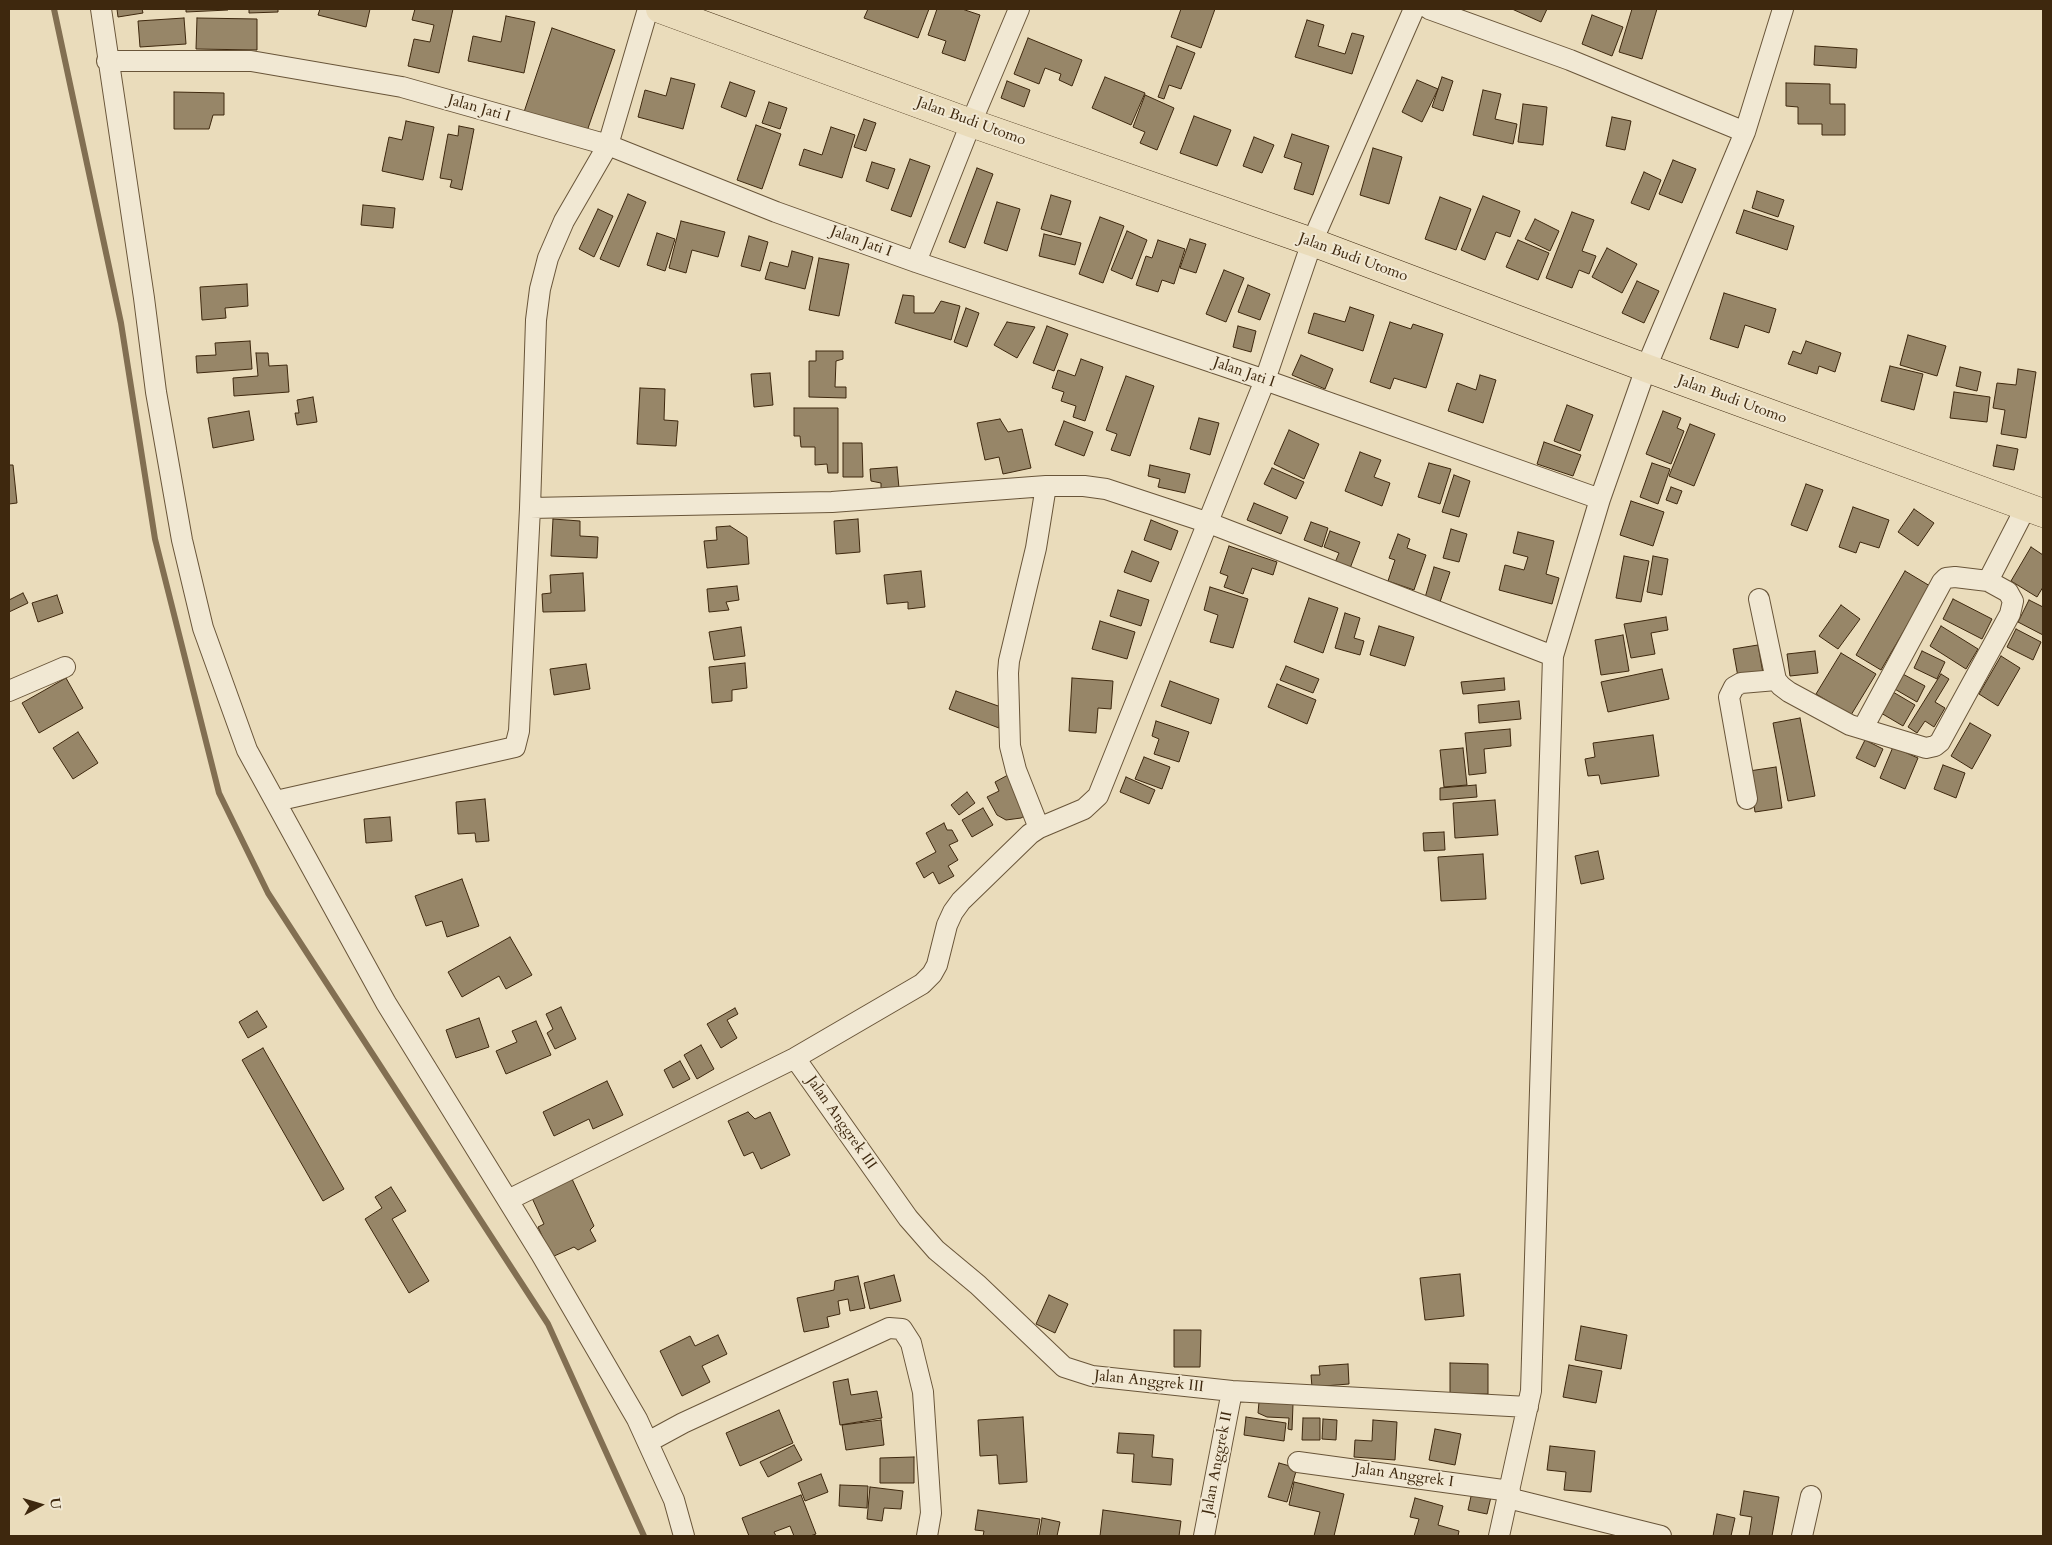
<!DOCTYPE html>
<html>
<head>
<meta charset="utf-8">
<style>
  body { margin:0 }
  #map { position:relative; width:2052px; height:1545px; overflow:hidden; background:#eadcbb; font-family:Cardo,serif }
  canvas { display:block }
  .frame { position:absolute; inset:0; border:10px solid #3e280e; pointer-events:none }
  .north { position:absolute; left:15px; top:1480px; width:50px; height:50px; -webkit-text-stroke:4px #f1e8d3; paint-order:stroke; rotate:84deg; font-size:14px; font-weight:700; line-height:20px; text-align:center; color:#3e280e }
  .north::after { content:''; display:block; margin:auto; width:18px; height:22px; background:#3e280e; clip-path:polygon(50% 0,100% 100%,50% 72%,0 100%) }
</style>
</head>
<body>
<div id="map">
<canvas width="2052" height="1545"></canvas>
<div class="frame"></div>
<div class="north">U</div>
</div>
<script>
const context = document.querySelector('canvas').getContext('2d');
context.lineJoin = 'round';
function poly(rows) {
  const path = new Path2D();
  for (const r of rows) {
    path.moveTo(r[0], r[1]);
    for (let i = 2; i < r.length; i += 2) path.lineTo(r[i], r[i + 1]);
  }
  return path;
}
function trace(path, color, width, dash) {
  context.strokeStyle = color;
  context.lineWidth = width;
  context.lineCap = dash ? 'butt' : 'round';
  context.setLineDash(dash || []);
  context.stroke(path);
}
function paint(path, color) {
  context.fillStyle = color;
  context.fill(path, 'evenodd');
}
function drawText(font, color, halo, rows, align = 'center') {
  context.font = font + ' Cardo,serif';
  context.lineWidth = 4;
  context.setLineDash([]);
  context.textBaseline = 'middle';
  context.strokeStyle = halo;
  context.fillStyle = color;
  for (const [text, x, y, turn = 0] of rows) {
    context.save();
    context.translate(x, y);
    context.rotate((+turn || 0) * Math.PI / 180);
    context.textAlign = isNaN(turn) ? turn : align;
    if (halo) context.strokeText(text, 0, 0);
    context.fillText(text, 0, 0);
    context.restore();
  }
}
trace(poly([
  [54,9,121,323,155,539,219,793,268,893,548,1324,644,1536]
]), '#826f52', 6);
const building = poly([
  [117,9,142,9,143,13,118,17,117,9],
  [186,9,228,9,228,10,186,12,186,9],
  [249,9,278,9,278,12,249,13,249,9],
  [320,9,370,9,366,27,318,15,320,9],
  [415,9,453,9,439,73,408,66,414,39,430,42,434,25,412,20,415,9],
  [868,9,929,9,918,38,864,18,868,9],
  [937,9,962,9,980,15,965,61,942,53,946,41,928,35,937,9],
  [1181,9,1215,9,1201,48,1171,37,1181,9],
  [1512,9,1547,9,1541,22,1512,9],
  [1632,9,1657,9,1642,59,1619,52,1632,9],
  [1592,15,1623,27,1612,56,1582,44,1592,15],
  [506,16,535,22,524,73,468,61,473,36,501,42,506,16],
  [184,18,186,44,140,47,138,21,184,18],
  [197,18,257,19,257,50,196,49,197,18],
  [1307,20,1324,25,1318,46,1345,54,1352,33,1364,36,1352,74,1295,57,1307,20],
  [552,28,615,50,586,134,524,112,552,28],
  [1028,38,1082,60,1072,86,1059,80,1061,74,1045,68,1039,84,1014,74,1028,38],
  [1177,46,1195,53,1181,89,1169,85,1164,99,1158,97,1177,46],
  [1815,46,1857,49,1856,68,1814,65,1815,46],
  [1105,77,1145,93,1131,125,1092,108,1105,77],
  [1442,77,1453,81,1443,111,1432,107,1442,77],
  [671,78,695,84,683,129,638,117,645,90,666,96,671,78],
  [1417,80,1438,89,1422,122,1402,112,1417,80],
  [1007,81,1030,90,1024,107,1001,98,1007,81],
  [730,82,755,91,746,117,721,107,730,82],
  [1786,83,1830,84,1830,104,1845,104,1845,135,1822,135,1822,124,1798,124,1798,107,1786,106,1786,83],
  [1483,90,1501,94,1495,119,1517,124,1513,144,1473,135,1483,90],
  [174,92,224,93,224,115,213,115,209,129,174,129,174,92],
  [1145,95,1174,108,1157,150,1140,143,1145,132,1133,127,1145,95],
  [769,102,787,108,780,129,762,123,769,102],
  [1523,104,1547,107,1543,145,1518,142,1523,104],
  [1194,116,1231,130,1217,166,1180,153,1194,116],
  [1612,117,1631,121,1625,150,1606,146,1612,117],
  [864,119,876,123,866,151,854,147,864,119],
  [406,121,434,127,423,180,382,171,389,137,402,140,406,121],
  [756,125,781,134,762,189,737,180,756,125],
  [459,126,474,129,462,190,450,187,452,180,440,178,448,134,458,136,459,126],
  [831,127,855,135,842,178,799,165,804,149,822,155,831,127],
  [1292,134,1329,146,1313,195,1294,189,1302,163,1284,157,1292,134],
  [1254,137,1274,145,1262,173,1243,166,1254,137],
  [1373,148,1402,157,1389,204,1360,195,1373,148],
  [910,159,930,166,911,217,891,210,910,159],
  [1673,160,1696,169,1682,203,1659,194,1673,160],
  [872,162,895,169,888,189,866,181,872,162],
  [977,168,993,174,965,248,949,242,977,168],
  [1644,172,1661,180,1649,210,1631,203,1644,172],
  [1757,191,1784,200,1778,217,1752,208,1757,191],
  [628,194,646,202,619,267,600,259,628,194],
  [1051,195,1071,201,1061,235,1041,229,1051,195],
  [1483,196,1520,211,1510,237,1496,232,1485,260,1461,250,1483,196],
  [1440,197,1471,209,1456,250,1425,239,1440,197],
  [997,202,1020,209,1007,251,984,243,997,202],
  [363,205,395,208,393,228,361,225,363,205],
  [598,209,613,216,594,257,579,249,598,209],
  [1744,210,1794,226,1787,250,1736,233,1744,210],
  [1572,212,1594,220,1582,251,1596,256,1589,274,1579,270,1572,288,1546,278,1572,212],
  [1100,217,1124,226,1103,283,1079,274,1100,217],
  [1535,219,1559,231,1550,251,1525,239,1535,219],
  [681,221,725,232,718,257,692,250,686,273,669,268,681,221],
  [1127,231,1147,240,1132,279,1111,270,1127,231],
  [657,233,675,239,665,271,647,265,657,233],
  [1044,234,1081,243,1075,265,1039,256,1044,234],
  [749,236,768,242,760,271,741,266,749,236],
  [1190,239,1206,244,1196,273,1180,268,1190,239],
  [1158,240,1185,249,1174,284,1162,280,1158,292,1136,285,1146,256,1152,258,1158,240],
  [1518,240,1549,253,1538,280,1506,267,1518,240],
  [1607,248,1637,264,1622,293,1592,277,1607,248],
  [792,251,813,257,805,289,765,279,770,262,788,267,792,251],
  [819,258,849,264,839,316,809,310,819,258],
  [1224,270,1244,278,1226,322,1206,314,1224,270],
  [1637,281,1659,291,1644,323,1622,313,1637,281],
  [247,284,248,306,225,308,226,318,202,320,200,287,247,284],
  [1248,285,1270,294,1260,320,1238,312,1248,285],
  [1724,293,1776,309,1769,333,1745,325,1738,348,1710,339,1724,293],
  [903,295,914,296,914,313,934,313,941,301,960,306,951,340,895,323,903,295],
  [1350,307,1374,315,1363,351,1308,333,1314,313,1345,322,1350,307],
  [966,308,979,313,967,347,954,342,966,308],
  [1007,322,1035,327,1017,358,994,345,1007,322],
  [1390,322,1411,329,1413,324,1443,334,1426,388,1394,378,1390,389,1370,382,1390,322],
  [1047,326,1068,334,1054,371,1033,363,1047,326],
  [1238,326,1256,331,1251,352,1233,347,1238,326],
  [1908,335,1946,346,1937,376,1900,365,1908,335],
  [250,341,252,369,197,373,196,356,216,355,215,343,250,341],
  [1806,341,1841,353,1835,372,1819,366,1817,374,1788,364,1793,351,1801,354,1806,341],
  [816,351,843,351,843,359,836,361,835,387,846,387,846,398,809,397,809,361,816,361,816,351],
  [256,353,268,353,269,366,287,365,289,392,234,396,233,378,258,376,256,353],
  [1301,355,1333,369,1325,389,1292,375,1301,355],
  [1081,359,1103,367,1085,421,1073,417,1076,406,1061,401,1064,392,1052,388,1058,370,1075,376,1081,359],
  [1890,366,1923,374,1914,410,1881,401,1890,366],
  [1960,367,1981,372,1977,391,1956,386,1960,367],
  [2018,369,2036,372,2026,438,2001,434,2005,410,1993,408,1997,383,2016,385,2018,369],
  [770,373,773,405,754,407,751,374,770,373],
  [1480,375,1496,380,1483,423,1448,411,1457,383,1476,390,1480,375],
  [1126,376,1154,386,1130,456,1111,450,1117,434,1106,430,1126,376],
  [640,388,665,389,664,420,678,421,676,446,637,444,640,388],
  [1954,392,1990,397,1987,422,1950,418,1954,392],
  [313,397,317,422,297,425,295,413,299,413,297,400,313,397],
  [1567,405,1593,415,1580,451,1554,441,1567,405],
  [794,408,838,408,838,473,828,473,827,464,815,465,815,447,801,447,800,436,794,436,794,408],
  [249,411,254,440,213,448,208,418,249,411],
  [1663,411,1681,418,1677,428,1684,431,1671,464,1646,454,1663,411],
  [1199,418,1219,423,1210,455,1190,449,1199,418],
  [1000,419,1008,432,1022,429,1031,468,1003,474,999,457,985,460,977,423,1000,419],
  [1064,421,1093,432,1084,456,1055,445,1064,421],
  [1690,424,1715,434,1694,486,1669,476,1690,424],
  [1289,430,1319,444,1304,479,1274,464,1289,430],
  [1544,442,1581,455,1573,476,1537,464,1544,442],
  [843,443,862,443,863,477,843,477,843,443],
  [1997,445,2018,449,2014,470,1993,466,1997,445],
  [1360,452,1381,460,1374,477,1390,483,1382,506,1345,491,1360,452],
  [1429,463,1451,469,1440,504,1418,497,1429,463],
  [1652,463,1670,469,1658,504,1640,497,1652,463],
  [9,465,13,465,17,503,9,504,9,465],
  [1150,465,1190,474,1185,493,1158,487,1160,479,1148,476,1150,465],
  [897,467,899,488,881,490,881,483,871,481,870,469,897,467],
  [1272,468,1304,482,1296,499,1264,484,1272,468],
  [1454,475,1470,481,1459,517,1442,512,1454,475],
  [1806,484,1823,490,1807,531,1791,525,1806,484],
  [1671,487,1682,491,1677,504,1666,500,1671,487],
  [1631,501,1664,512,1653,546,1620,535,1631,501],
  [1254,503,1288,517,1281,534,1247,520,1254,503],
  [1853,507,1889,520,1879,548,1860,542,1856,553,1839,547,1853,507],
  [1914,509,1934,523,1918,546,1898,532,1914,509],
  [553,519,580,521,580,536,598,537,597,558,551,556,553,519],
  [858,519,860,552,836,554,834,521,858,519],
  [1151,520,1178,531,1171,550,1144,540,1151,520],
  [1311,522,1328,528,1322,547,1304,540,1311,522],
  [730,526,747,537,749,564,707,568,704,541,717,540,716,527,730,526],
  [1451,529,1467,534,1459,562,1443,558,1451,529],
  [1330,531,1360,542,1349,571,1334,565,1339,553,1324,547,1330,531],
  [1518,532,1554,541,1546,574,1559,578,1552,604,1499,590,1505,565,1524,570,1528,557,1513,553,1518,532],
  [1398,534,1410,539,1407,548,1426,555,1414,590,1388,581,1395,560,1389,558,1398,534],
  [1229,546,1277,562,1273,575,1252,568,1243,594,1224,587,1228,576,1220,573,1229,546],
  [2031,547,2043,555,2043,587,2037,597,2011,581,2031,547],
  [1132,551,1159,562,1151,582,1124,572,1132,551],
  [1624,556,1649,561,1641,602,1616,598,1624,556],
  [1653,556,1668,559,1662,595,1647,592,1653,556],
  [1434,567,1450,572,1439,605,1424,601,1434,567],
  [921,571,925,607,908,609,908,602,887,604,884,575,921,571],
  [1905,571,1930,586,1881,670,1856,655,1905,571],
  [583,573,585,611,543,612,542,594,551,593,550,575,583,573],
  [737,586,739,600,726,602,729,610,709,612,707,589,737,586],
  [1210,587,1248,599,1233,648,1210,642,1218,615,1204,610,1210,587],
  [1118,590,1149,600,1141,626,1110,616,1118,590],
  [23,593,28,603,9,612,9,600,23,593],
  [57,595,63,613,38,622,32,603,57,595],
  [1309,598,1338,608,1323,653,1294,642,1309,598],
  [1953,599,1992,619,1982,639,1943,619,1953,599],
  [2029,600,2043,607,2043,635,2018,622,2029,600],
  [1841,605,1860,619,1838,649,1819,636,1841,605],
  [1345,613,1360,618,1354,638,1364,641,1360,655,1335,648,1345,613],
  [1666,617,1668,630,1651,633,1655,654,1631,658,1624,624,1666,617],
  [1100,621,1135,632,1127,659,1092,649,1100,621],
  [1379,626,1414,637,1405,666,1370,655,1379,626],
  [1941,626,1978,649,1966,669,1930,646,1941,626],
  [741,627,745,656,714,660,709,632,741,627],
  [2016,629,2041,642,2033,660,2007,647,2016,629],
  [1623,635,1629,671,1601,675,1595,640,1623,635],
  [1758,645,1763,673,1738,677,1733,649,1758,645],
  [1815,651,1818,673,1790,676,1787,654,1815,651],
  [1922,651,1945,662,1937,679,1914,668,1922,651],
  [1841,653,1876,674,1851,715,1816,694,1841,653],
  [2001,656,2020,668,1998,706,1979,694,2001,656],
  [745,663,747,688,732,690,732,701,712,703,709,667,745,663],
  [586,664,590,689,554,695,550,669,586,664],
  [1286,666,1319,679,1313,693,1280,680,1286,666],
  [1662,669,1669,699,1608,712,1601,682,1662,669],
  [1901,673,1925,686,1917,702,1893,688,1901,673],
  [1941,674,1949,679,1935,702,1945,708,1934,727,1925,721,1917,733,1908,727,1941,674],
  [66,678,83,708,39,733,22,703,66,678],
  [1072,678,1113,681,1111,709,1098,708,1096,733,1069,731,1072,678],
  [1504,678,1505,690,1463,694,1461,682,1504,678],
  [1170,681,1219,699,1211,724,1161,706,1170,681],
  [1277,684,1316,700,1307,724,1268,707,1277,684],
  [956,691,1001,707,999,728,949,709,956,691],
  [1893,692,1915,705,1903,726,1881,713,1893,692],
  [1519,701,1521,719,1479,723,1478,705,1519,701],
  [1800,718,1815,796,1788,801,1773,723,1800,718],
  [1156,721,1189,732,1179,762,1154,754,1159,739,1152,736,1156,721],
  [1970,723,1991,735,1972,769,1951,756,1970,723],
  [1510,729,1511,746,1484,749,1486,773,1469,775,1465,733,1510,729],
  [78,732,98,763,73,779,53,748,78,732],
  [1653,735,1659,776,1601,784,1599,775,1588,776,1585,759,1595,757,1593,743,1653,735],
  [1865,740,1883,749,1875,767,1856,758,1865,740],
  [1893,747,1918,758,1905,789,1880,778,1893,747],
  [1463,748,1467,785,1444,787,1440,750,1463,748],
  [1144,757,1170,767,1162,789,1135,779,1144,757],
  [1943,765,1965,773,1956,798,1934,789,1943,765],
  [1776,767,1782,808,1755,812,1749,771,1776,767],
  [1008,775,1028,814,1021,818,1006,820,997,815,987,797,999,791,995,782,1008,775],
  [1126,777,1155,790,1149,804,1120,792,1126,777],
  [1476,785,1477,797,1440,800,1440,788,1476,785],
  [967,792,975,803,959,815,951,805,967,792],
  [485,799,489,841,476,842,475,833,458,834,456,802,485,799],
  [1495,800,1498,835,1455,838,1453,803,1495,800],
  [983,808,993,825,972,837,962,820,983,808],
  [390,817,392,841,366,843,364,819,390,817],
  [944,823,947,830,952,830,958,841,949,845,958,860,948,866,954,876,939,884,933,872,924,878,916,863,936,852,926,833,944,823],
  [1444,832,1445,850,1424,851,1423,833,1444,832],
  [1598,851,1604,879,1581,884,1575,856,1598,851],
  [1483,854,1486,899,1441,901,1438,857,1483,854],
  [462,879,479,926,447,937,442,921,426,926,415,896,462,879],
  [510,937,532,975,506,989,499,976,462,997,448,972,510,937],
  [561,1007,576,1039,555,1049,547,1033,553,1029,546,1014,561,1007],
  [735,1008,738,1014,727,1020,737,1038,721,1048,707,1024,735,1008],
  [257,1011,267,1027,248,1038,239,1022,257,1011],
  [479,1018,489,1047,456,1058,446,1030,479,1018],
  [536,1021,551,1055,506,1074,496,1051,517,1042,512,1031,536,1021],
  [701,1045,714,1069,697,1079,684,1055,701,1045],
  [263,1048,344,1189,323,1201,242,1060,263,1048],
  [680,1061,690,1079,673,1088,664,1070,680,1061],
  [607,1081,623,1115,593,1129,589,1119,554,1136,543,1112,607,1081],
  [748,1112,755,1119,770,1112,790,1155,761,1169,753,1152,744,1156,728,1121,748,1112],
  [572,1179,594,1226,590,1230,596,1241,578,1250,574,1247,552,1257,538,1227,544,1224,532,1198,572,1179],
  [391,1187,406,1211,392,1219,429,1281,409,1293,365,1219,382,1208,375,1197,391,1187],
  [1460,1274,1464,1316,1425,1320,1420,1278,1460,1274],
  [894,1275,901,1301,870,1309,864,1283,894,1275],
  [858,1276,865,1308,850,1311,848,1299,838,1301,840,1314,827,1317,829,1327,804,1332,797,1298,834,1290,835,1281,858,1276],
  [1049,1295,1068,1304,1055,1333,1036,1324,1049,1295],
  [1581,1326,1627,1335,1621,1369,1575,1360,1581,1326],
  [1174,1330,1201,1330,1200,1367,1174,1367,1174,1330],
  [718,1335,727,1354,702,1366,710,1382,682,1396,660,1351,690,1336,695,1346,718,1335],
  [1450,1363,1488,1364,1488,1394,1450,1394,1450,1363],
  [1348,1364,1349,1384,1312,1387,1311,1375,1320,1375,1319,1366,1348,1364],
  [1569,1365,1602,1371,1596,1403,1563,1397,1569,1365],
  [848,1379,851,1395,877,1391,882,1418,840,1425,833,1382,848,1379],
  [1259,1402,1293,1404,1292,1430,1288,1429,1289,1418,1267,1417,1258,1413,1259,1402],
  [779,1410,793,1443,740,1466,726,1433,779,1410],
  [1023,1417,1027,1482,999,1484,997,1455,980,1456,978,1420,1023,1417],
  [1246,1417,1286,1423,1284,1441,1244,1435,1246,1417],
  [1303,1418,1320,1418,1320,1440,1302,1440,1303,1418],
  [1323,1419,1337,1420,1336,1440,1322,1439,1323,1419],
  [881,1420,884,1445,846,1450,842,1425,881,1420],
  [1373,1420,1397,1422,1395,1460,1354,1457,1355,1440,1372,1441,1373,1420],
  [1435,1429,1461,1434,1455,1465,1429,1460,1435,1429],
  [1119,1433,1154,1435,1152,1457,1173,1459,1171,1485,1132,1482,1134,1454,1117,1453,1119,1433],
  [794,1445,802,1460,768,1477,760,1462,794,1445],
  [1550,1446,1595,1451,1591,1492,1564,1490,1566,1472,1547,1470,1550,1446],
  [914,1457,914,1483,880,1483,880,1458,914,1457],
  [1279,1463,1297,1468,1287,1502,1268,1497,1279,1463],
  [821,1474,828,1492,805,1501,798,1483,821,1474],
  [1294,1482,1344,1494,1334,1536,1314,1536,1320,1512,1289,1505,1294,1482],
  [840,1485,868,1486,867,1508,839,1506,840,1485],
  [870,1487,903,1491,901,1509,884,1508,882,1521,867,1519,870,1487],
  [1744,1491,1779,1497,1772,1536,1749,1536,1752,1517,1740,1515,1744,1491],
  [1472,1492,1491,1497,1487,1514,1468,1510,1472,1492],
  [801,1495,816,1534,810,1536,794,1536,790,1526,774,1532,776,1536,749,1536,742,1518,801,1495],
  [1415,1498,1443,1506,1438,1525,1459,1531,1458,1536,1414,1536,1419,1519,1410,1517,1415,1498],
  [978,1510,1040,1519,1037,1536,983,1536,984,1531,975,1530,978,1510],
  [1103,1510,1181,1521,1179,1536,1100,1536,1103,1510],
  [1717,1514,1735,1518,1731,1536,1713,1536,1717,1514],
  [1042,1518,1060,1522,1057,1536,1039,1536,1042,1518]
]);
paint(building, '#978668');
trace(building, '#3e280e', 1);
const minor = poly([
  [101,9,144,298,156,392,182,540,203,628,247,750,386,1003,541,1254,637,1419,674,1500,684,1536],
  [1429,9,1570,60,1745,132],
  [107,61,251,61,402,87,608,145,776,212,916,262,1265,380,1600,499],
  [916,262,971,123,1019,9],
  [530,508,832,502,1046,486,1084,486,1106,489,1209,523,1553,656],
  [1988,581,2026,507],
  [1759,599,1776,680,1781,686,1789,692,1850,725,1926,748,1935,746,1940,742,2010,614,2013,601,2008,592,1988,581,1955,577,1946,578,1942,582,1863,728],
  [9,691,65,667],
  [1747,799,1729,697,1734,687,1741,683,1776,680],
  [276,801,515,747,519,731,530,508,536,320,540,289,548,258,564,221,608,145,648,9],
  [1039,828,1016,770,1010,746,1008,673,1009,661,1036,548,1046,486],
  [795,1058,908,1218,936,1250,978,1285,1064,1367,1092,1376,1232,1391,1528,1407],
  [508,1200,795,1058,922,984,932,974,937,965,947,925,953,912,961,901,1030,834,1039,828,1084,809,1098,796,1265,380,1312,242,1414,9],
  [648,1442,683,1423,889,1328,902,1329,911,1343,923,1392,931,1513,927,1536],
  [1298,1462,1510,1491],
  [1508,1498,1661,1536],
  [1204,1536,1232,1391],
  [1499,1536,1531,1391,1553,656,1600,499,1646,368,1745,132,1783,9],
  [1802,1536,1811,1496]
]);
const primary = poly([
  [660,9,971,123,1312,242,1646,368,2043,513]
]);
trace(minor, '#695539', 22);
trace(primary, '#3e280e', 29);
trace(minor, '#f1e8d3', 20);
trace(primary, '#eadcbb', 28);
drawText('15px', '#3e280e', '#f1e8d3', [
  ["Jalan Jati I",479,109,16],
  ["Jalan Budi Utomo",971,122,20],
  ["Jalan Jati I",861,242,20],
  ["Jalan Budi Utomo",1353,258,20],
  ["Jalan Jati I",1244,373,19],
  ["Jalan Budi Utomo",1732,400,20],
  ["Jalan Anggrek III",841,1123,55],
  ["Jalan Anggrek III",1149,1382,6],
  ["Jalan Anggrek II",1218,1463,-79],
  ["Jalan Anggrek I",1404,1476,8]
]);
</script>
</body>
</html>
